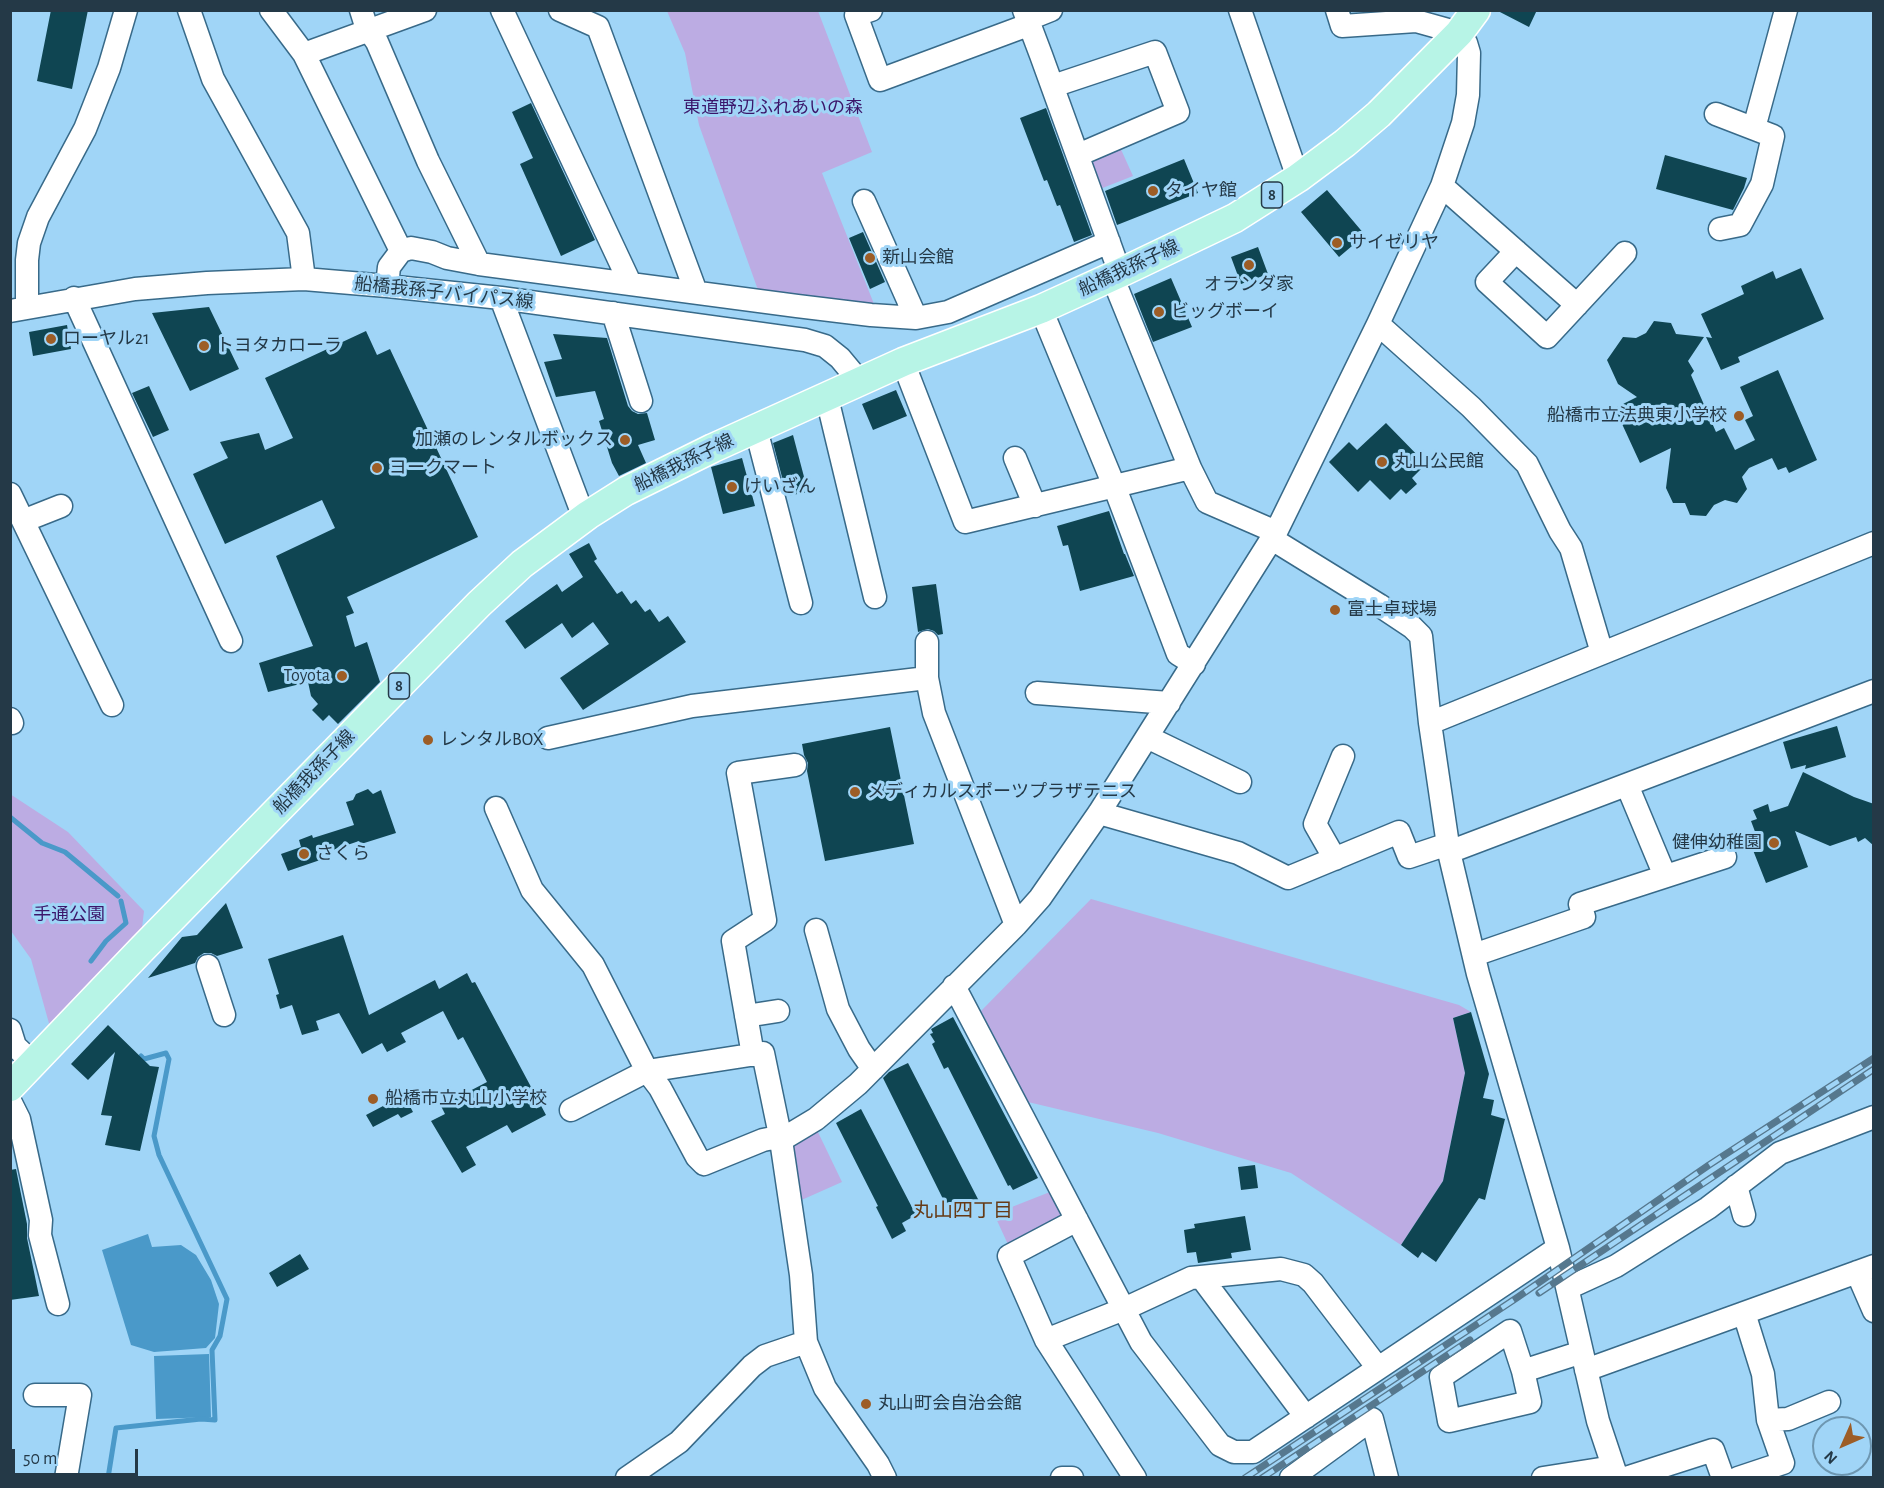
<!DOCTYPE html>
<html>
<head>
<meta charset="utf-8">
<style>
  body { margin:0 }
  #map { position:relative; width:1884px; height:1488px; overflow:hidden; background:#a0d5f7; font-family:"Alegreya Sans",sans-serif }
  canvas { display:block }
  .frame { position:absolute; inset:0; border:12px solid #243947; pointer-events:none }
  .north { position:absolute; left:1812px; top:1416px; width:60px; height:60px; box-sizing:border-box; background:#a0d5f7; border:2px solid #6e97b1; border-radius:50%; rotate:225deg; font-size:16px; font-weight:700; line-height:24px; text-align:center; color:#243947 }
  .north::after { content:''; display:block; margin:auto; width:21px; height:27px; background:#9d5d26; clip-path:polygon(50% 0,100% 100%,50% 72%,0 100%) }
  .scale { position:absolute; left:12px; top:1449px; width:126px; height:27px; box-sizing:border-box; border:3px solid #243947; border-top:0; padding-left:8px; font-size:18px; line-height:21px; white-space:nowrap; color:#243947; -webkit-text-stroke:4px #a0d5f7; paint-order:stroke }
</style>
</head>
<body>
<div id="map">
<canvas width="1884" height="1488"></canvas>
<div class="frame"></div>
<div class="north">N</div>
<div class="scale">50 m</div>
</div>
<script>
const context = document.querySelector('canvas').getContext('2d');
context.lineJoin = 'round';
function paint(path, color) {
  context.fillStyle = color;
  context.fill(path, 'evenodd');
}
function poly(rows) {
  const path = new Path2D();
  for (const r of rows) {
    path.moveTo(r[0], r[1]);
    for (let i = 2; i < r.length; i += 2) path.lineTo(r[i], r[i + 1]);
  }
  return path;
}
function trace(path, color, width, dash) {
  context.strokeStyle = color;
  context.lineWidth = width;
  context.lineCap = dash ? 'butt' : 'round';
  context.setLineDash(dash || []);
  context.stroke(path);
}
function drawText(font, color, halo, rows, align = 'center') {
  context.font = font + ' "Alegreya Sans","Noto Sans JP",sans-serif';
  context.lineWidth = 6;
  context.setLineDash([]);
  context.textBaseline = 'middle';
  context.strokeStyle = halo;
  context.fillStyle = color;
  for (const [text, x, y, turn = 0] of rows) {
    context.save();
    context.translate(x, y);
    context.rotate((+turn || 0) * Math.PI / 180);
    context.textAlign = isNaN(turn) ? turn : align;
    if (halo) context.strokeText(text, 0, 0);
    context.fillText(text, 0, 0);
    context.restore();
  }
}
paint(poly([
  [667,11,818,11,872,152,822,173,874,304,758,290,699,125,685,53],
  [1119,145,1133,176,1100,189,1089,161],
  [10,794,68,832,144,911,142,928,50,1027,31,959,11,931],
  [1091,899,1459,1005,1471,1012,1453,1018,1465,1073,1443,1181,1401,1245,1291,1173,1158,1133,1028,1102,981,1011],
  [816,1128,842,1182,797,1202,787,1143],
  [1055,1190,1071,1218,1011,1251,994,1214]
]), '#bcace3');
paint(poly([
  [148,1234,152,1247,181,1245,196,1255,211,1280,219,1304,215,1338,206,1348,154,1352,131,1345,102,1250],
  [209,1354,211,1417,156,1419,154,1356]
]), '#4a99c9');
trace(poly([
  [10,817,42,843,65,852,118,896],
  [91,961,106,941,126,923,121,901],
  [108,1478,116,1428,201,1419,215,1420,212,1350,220,1336,227,1299,159,1155,154,1136,169,1059,166,1053,144,1059,141,1056]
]), '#4a99c9', 5);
paint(poly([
  [51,10,88,10,72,89,37,81],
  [1496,10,1537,10,1529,27],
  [531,103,595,240,561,256,520,164,533,158,512,112],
  [1046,108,1092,235,1074,242,1060,205,1057,206,1047,180,1044,181,1020,118],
  [1665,155,1747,178,1744,188,1733,210,1656,189],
  [1184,159,1198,193,1117,225,1105,191],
  [1327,190,1365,235,1339,257,1301,212],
  [863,232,885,282,870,289,849,238],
  [1258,247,1268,274,1241,284,1231,257],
  [1801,268,1824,319,1738,357,1740,362,1721,370,1706,337,1712,338,1701,314,1744,294,1741,286,1773,271,1776,279],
  [1171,278,1192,327,1153,342,1134,294],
  [209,307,239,369,190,391,152,313],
  [1654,321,1671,323,1676,334,1704,337,1688,361,1694,371,1691,375,1716,432,1724,428,1735,450,1755,440,1745,420,1753,416,1740,387,1778,370,1817,460,1789,473,1786,467,1778,470,1772,458,1749,468,1742,477,1747,489,1737,503,1725,500,1714,505,1706,516,1690,515,1685,503,1673,503,1666,488,1671,448,1640,463,1617,413,1619,412,1617,407,1637,397,1618,384,1607,360,1623,337,1636,338,1646,333],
  [67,325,71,349,33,356,29,332],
  [366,331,377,355,390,349,478,537,347,597,354,613,346,616,355,647,367,642,380,682,338,724,329,715,323,721,312,710,318,704,311,696,308,682,268,692,259,663,313,646,276,556,335,528,322,500,225,544,193,474,228,458,220,442,259,433,265,450,293,438,265,378],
  [553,334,607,338,628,406,632,411,638,414,647,413,655,440,638,445,646,463,619,476,612,463,599,421,604,419,595,391,556,397,544,362,562,359],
  [149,386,169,430,153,437,132,393],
  [896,390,907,416,873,430,862,404],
  [1386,423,1426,464,1412,478,1417,484,1406,494,1401,489,1390,500,1370,480,1358,492,1329,462,1349,442,1357,450],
  [793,435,808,492,787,496,773,443],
  [742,458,755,506,723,514,711,467],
  [1109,511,1124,554,1125,554,1134,576,1080,591,1068,545,1063,546,1057,526],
  [589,543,597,559,594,561,617,594,622,591,631,604,636,600,645,612,650,609,659,622,668,616,686,642,583,710,560,678,609,644,593,622,572,638,562,623,525,649,505,621,557,584,562,592,583,577,569,554],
  [936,584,943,634,938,635,934,631,928,629,918,632,912,587],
  [1837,726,1846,757,1805,769,1806,765,1791,769,1783,742],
  [890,727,914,844,825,861,807,771,808,763,804,755,802,744],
  [1803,772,1854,797,1874,804,1874,846,1865,838,1858,842,1856,837,1830,846,1795,831,1808,867,1766,883,1749,840,1757,837,1751,821,1757,819,1753,810,1768,804,1770,812,1788,806],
  [368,789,373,794,381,790,396,833,361,844,359,841,321,854,323,859,288,871,281,854,301,847,299,840,312,835,313,838,354,825,346,802,353,800,356,794],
  [226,903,243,948,217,956,211,953,204,953,198,957,195,963,148,978,182,937,197,935],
  [343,935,369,1015,435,980,439,989,467,973,472,983,475,982,546,1115,512,1133,507,1125,466,1147,476,1165,462,1173,431,1121,445,1114,441,1106,487,1082,463,1037,458,1040,443,1011,401,1033,406,1042,387,1052,382,1043,362,1054,339,1013,316,1021,319,1030,302,1035,292,1005,280,1009,276,995,279,994,268,959],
  [1471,1012,1489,1074,1483,1098,1494,1100,1491,1115,1505,1119,1485,1200,1479,1198,1436,1262,1422,1252,1418,1258,1401,1245,1443,1181,1465,1073,1453,1018],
  [953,1017,1038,1178,1013,1190,1010,1185,1008,1186,948,1067,944,1069,932,1044,935,1042,930,1034,933,1033,931,1029],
  [108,1025,150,1066,159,1067,140,1151,105,1145,112,1116,101,1115,115,1052,88,1080,71,1064],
  [908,1063,980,1203,956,1215,953,1210,950,1211,944,1201,883,1078,889,1072],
  [404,1095,413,1112,401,1118,398,1114,373,1127,366,1115],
  [861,1109,916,1215,902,1223,906,1231,892,1239,876,1207,878,1206,836,1123],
  [1255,1165,1258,1188,1241,1190,1238,1167],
  [16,1169,27,1224,27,1238,39,1296,10,1300,10,1170],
  [1245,1216,1251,1250,1231,1253,1232,1258,1198,1263,1196,1252,1187,1253,1184,1230,1195,1228,1194,1224],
  [300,1254,309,1269,277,1287,269,1273]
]), '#0f4552');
const minor = poly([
  [189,10,213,79,298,233,304,279],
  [271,10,304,54,401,251],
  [361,10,366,26,377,42,428,161,479,264],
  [502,10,630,283],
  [560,10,598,27,696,292],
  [871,10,856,15,880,80,1020,28,1036,16,1051,10],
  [1024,10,1041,55,1120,273],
  [1240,10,1298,178],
  [304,54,425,10],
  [1053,86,1155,52,1178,112,1078,155],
  [1716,114,1773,136,1762,184,1740,225,1720,229],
  [1754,128,1786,10],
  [1442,186,1577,305],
  [864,201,916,318],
  [1516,251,1487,282,1547,337,1625,253],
  [1112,276,1190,468,1207,502,1276,532],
  [387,286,389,267,401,251,411,248,432,252,447,258,479,264,797,306,871,315,916,318,948,312,1109,242],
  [74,298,231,641],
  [501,298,580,507,588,515],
  [27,307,27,260,29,243,38,217,85,129,109,68,126,10],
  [1041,309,1115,488,1178,654,1194,664],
  [10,311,135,289,207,283,304,279,387,286,501,298,805,340,825,346,840,358,860,382],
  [613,313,641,401],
  [1378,324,1471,407,1527,464,1560,531,1571,548,1602,653],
  [903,362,965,522,1190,468],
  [827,398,875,597],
  [756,429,801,603],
  [1015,458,1035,506],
  [10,494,112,705],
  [23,521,61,506],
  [1272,539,1379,605,1412,627,1421,636,1430,723,1449,852,1478,974,1558,1248,1598,1421,1617,1478],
  [927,642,927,678,934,713,1016,925],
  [1037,693,1169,703],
  [10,719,12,723],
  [1430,723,1874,543],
  [1147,737,1240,782],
  [548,738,692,706,927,678],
  [1627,785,1665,876],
  [496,808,532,890,593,965,647,1071,660,1088,697,1157,704,1164,763,1140,773,1138,781,1140,816,1119,858,1084,1016,925,1040,898,1099,813,1276,532,1378,324,1442,186,1463,123,1468,95,1469,53,1466,43,1459,33,1416,21,1342,26,1337,10],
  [1099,813,1238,853,1288,878,1399,832,1409,857,1448,844],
  [1449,852,1874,691],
  [1335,859,1315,824,1343,756],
  [816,930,838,1009,859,1049,873,1069],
  [1474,955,1584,917,1580,904,1725,857],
  [208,966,224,1015],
  [954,986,1141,1342,1220,1445,1234,1452,1253,1452,1558,1248],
  [746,1016,778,1011],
  [10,1030,15,1046,33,1063],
  [753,1055,733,941,765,920,738,773,795,765],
  [10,1101,19,1119,41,1220,40,1235,58,1304],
  [571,1110,647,1071,763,1053,781,1140,801,1275,806,1342,825,1388,878,1464,885,1478],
  [1736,1186,1744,1215],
  [1077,1220,1009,1256,1046,1340,1135,1478],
  [1857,1272,1874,1311],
  [1201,1277,1306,1417],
  [1568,1288,1616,1266,1708,1208,1780,1153,1874,1117],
  [1046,1340,1124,1309,1191,1278,1281,1269,1304,1275,1313,1283,1378,1368],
  [1586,1370,1874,1266],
  [1523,1371,1510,1331,1441,1377,1449,1421,1530,1402,1523,1371,1582,1352],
  [35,1395,80,1395,66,1478],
  [1768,1420,1788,1419,1829,1402],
  [627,1478,679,1442,752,1366,765,1356,806,1342],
  [1062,1478,1072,1478],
  [1291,1478,1372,1419,1387,1478],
  [1543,1478,1613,1467],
  [1626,1478,1713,1450,1723,1478],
  [1738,1478,1783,1463,1768,1420,1763,1374,1744,1313]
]);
const major = poly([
  [10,1087,141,950,479,604,522,564,588,515,626,491,713,448,903,362,1041,309,1120,273,1235,218,1298,178,1345,143,1379,114,1459,33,1476,10]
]);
trace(minor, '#386a89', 25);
trace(major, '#fff', 31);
trace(minor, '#fff', 22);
trace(major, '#b7f4e6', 28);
const rail = poly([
  [1539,1293,1874,1069],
  [1245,1478,1518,1297,1709,1165,1874,1058],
  [1262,1478,1470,1340]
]);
trace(rail, '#56788e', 7);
trace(rail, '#a0d5f7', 4.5, [14]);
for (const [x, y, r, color] of [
  [1153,191,6,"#9d5d26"],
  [1337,243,6,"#9d5d26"],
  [870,258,6,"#9d5d26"],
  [1249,265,6,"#9d5d26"],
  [1159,312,6,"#9d5d26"],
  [51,339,6,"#9d5d26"],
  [204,346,6,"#9d5d26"],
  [1739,416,6,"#9d5d26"],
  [625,440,6,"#9d5d26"],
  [1382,462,6,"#9d5d26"],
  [377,468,6,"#9d5d26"],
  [732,487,6,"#9d5d26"],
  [1335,610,6,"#9d5d26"],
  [342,676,6,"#9d5d26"],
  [428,740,6,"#9d5d26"],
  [855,792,6,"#9d5d26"],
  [1774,843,6,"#9d5d26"],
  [304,854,6,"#9d5d26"],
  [373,1099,6,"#9d5d26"],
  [866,1404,6,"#9d5d26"]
]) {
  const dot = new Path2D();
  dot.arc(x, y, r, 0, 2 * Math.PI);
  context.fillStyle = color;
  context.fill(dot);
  trace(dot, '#a0d5f7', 2);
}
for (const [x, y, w] of [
  [1272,195,21],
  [399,686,21]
]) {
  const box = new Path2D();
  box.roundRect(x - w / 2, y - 13, w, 26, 4.5);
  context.fillStyle = '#a0d5f7';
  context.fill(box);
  trace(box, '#243947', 1.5);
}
drawText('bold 16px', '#243947', null, [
  ["8",1272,195],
  ["8",399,686]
]);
drawText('18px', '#3b166a', '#a0d5f7', [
  ["東道野辺ふれあいの森",773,108],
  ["手通公園",69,915]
]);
drawText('18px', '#243947', '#a0d5f7', [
  ["タイヤ館",1165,191],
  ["サイゼリヤ",1349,243],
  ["新山会館",882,258],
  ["オランダ家",1249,285,"center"],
  ["ビッグボーイ",1171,312],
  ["ローヤル21",63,339],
  ["トヨタカローラ",216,346],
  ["船橋市立法典東小学校",1727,416,"right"],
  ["加瀬のレンタルボックス",613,440,"right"],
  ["丸山公民館",1394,462],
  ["ヨークマート",389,468],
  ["けいざん",744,487],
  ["富士卓球場",1347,610],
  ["Toyota",330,676,"right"],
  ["レンタルBOX",440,740],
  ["メディカルスポーツプラザテニス",867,792],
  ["健伸幼稚園",1762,843,"right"],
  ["さくら",316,854],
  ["船橋市立丸山小学校",385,1099],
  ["丸山町会自治会館",878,1404]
], 'left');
drawText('18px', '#243947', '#a0d5f7', [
  ["船橋我孫子線",1129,268,-25],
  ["船橋我孫子バイパス線",444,293,6],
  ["船橋我孫子線",684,463,-26],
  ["船橋我孫子線",314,772,-46]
]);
drawText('20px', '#663a15', '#a0d5f7', [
  ["丸山四丁目",963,1211]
]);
</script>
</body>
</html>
